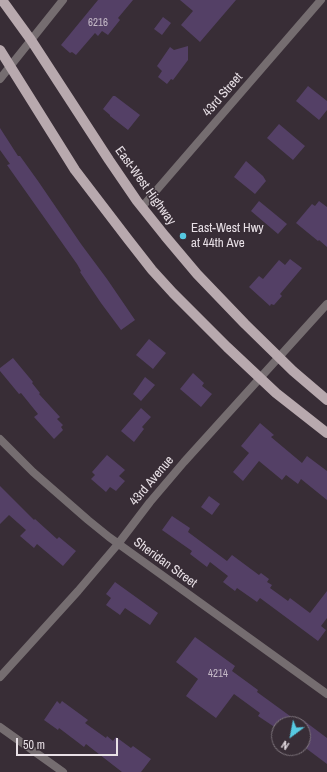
<!DOCTYPE html>
<html>
<head>
<meta charset="utf-8">
<style>
  body { margin:0 }
  #map { position:relative; width:327px; height:772px; overflow:hidden; background:#382d36; font-family:"Archivo Narrow",sans-serif }
  canvas { display:block }
  .north { position:absolute; left:271px; top:716px; width:40px; height:40px; box-sizing:border-box; background:#382d36; border:1px solid #7e757c; border-radius:50%; rotate:212deg; font-size:11px; font-weight:700; line-height:16px; text-align:center; color:#e8e0e6 }
  .north::after { content:''; display:block; margin:auto; width:14px; height:18px; background:#56c9e1; clip-path:polygon(50% 0,100% 100%,50% 72%,0 100%) }
  .scale { position:absolute; left:16px; top:738px; width:102px; height:18px; box-sizing:border-box; border:2px solid #e8e0e6; border-top:0; padding-left:5px; font-size:12px; line-height:14px; white-space:nowrap; color:#e8e0e6; -webkit-text-stroke:3px #382d36; paint-order:stroke }
</style>
</head>
<body>
<div id="map">
<canvas width="327" height="772"></canvas>
<div class="north">N</div>
<div class="scale">50 m</div>
</div>
<script>
const context = document.querySelector('canvas').getContext('2d');
context.lineJoin = 'round';
function paint(path, color) {
  context.fillStyle = color;
  context.fill(path, 'evenodd');
}
function poly(rows) {
  const path = new Path2D();
  for (const r of rows) {
    path.moveTo(r[0], r[1]);
    for (let i = 2; i < r.length; i += 2) path.lineTo(r[i], r[i + 1]);
  }
  return path;
}
function trace(path, color, width, dash) {
  context.strokeStyle = color;
  context.lineWidth = width;
  context.lineCap = dash ? 'butt' : 'round';
  context.setLineDash(dash || []);
  context.stroke(path);
}
function drawText(font, color, halo, rows, align = 'center') {
  context.font = font + ' "Archivo Narrow",sans-serif';
  context.lineWidth = 3;
  context.setLineDash([]);
  context.textBaseline = 'middle';
  context.strokeStyle = halo;
  context.fillStyle = color;
  for (const [text, x, y, turn = 0] of rows) {
    context.save();
    context.translate(x, y);
    context.rotate((+turn || 0) * Math.PI / 180);
    context.textAlign = isNaN(turn) ? turn : align;
    if (halo) context.strokeText(text, 0, 0);
    context.fillText(text, 0, 0);
    context.restore();
  }
}
paint(poly([
  [98,0,133,0,118,18,120,20,108,35,102,31,98,36,95,33,76,55,72,52,70,53,61,45],
  [180,0,236,0,200,42,181,25,193,11],
  [163,17,171,23,162,35,154,29],
  [188,46,188,60,173,80,171,79,167,84,158,77,162,71,157,66,170,47,174,50],
  [308,86,327,101,327,110,319,120,296,101],
  [113,96,115,96,140,115,128,130,110,116,110,115,103,109],
  [279,124,305,146,293,160,267,138],
  [0,128,18,156,20,156,38,181,81,244,107,279,135,320,121,330,101,303,80,272,81,271,77,264,7,165,10,164,0,150],
  [246,161,263,176,266,181,255,194,234,177],
  [259,201,287,224,278,234,251,211],
  [319,201,327,207,327,247,319,240,318,241,296,223,312,204,315,206],
  [290,259,302,268,280,294,282,296,274,305,271,304,270,306,249,287,259,276,263,279,279,260,285,265],
  [149,339,166,353,153,369,136,355],
  [13,358,33,382,32,383,40,393,39,394,60,417,57,419,63,425,61,427,63,430,54,439,34,417,38,414,21,393,19,394,0,371,0,368],
  [193,373,204,383,202,386,212,394,201,407,180,389],
  [145,377,155,385,141,401,133,394],
  [141,408,151,417,142,427,144,429,134,442,121,431],
  [260,423,274,435,271,437,302,463,307,456,327,471,327,500,301,479,298,484,286,475,282,480,259,461,243,481,233,472,249,453,241,446],
  [107,455,125,470,119,476,125,481,116,491,110,487,106,492,91,479,95,475,92,472],
  [0,486,34,520,35,519,57,539,59,537,76,551,63,566,37,544,34,548,20,536,26,530,9,515,0,524],
  [209,496,220,504,212,515,201,507],
  [172,516,190,528,188,532,227,561,232,555,259,575,261,573,269,579,267,582,272,585,270,588,288,601,290,598,310,613,327,591,327,618,321,626,326,630,318,641,260,598,257,602,237,588,235,591,223,582,228,576,210,562,207,567,190,554,192,551,162,530],
  [115,582,158,613,150,625,125,608,120,615,106,605,111,598,106,594],
  [195,637,235,666,232,671,258,690,257,692,301,724,279,724,279,730,258,716,260,713,234,694,216,718,186,696,198,679,176,662],
  [57,701,60,704,62,701,88,720,85,723,106,738,107,736,113,741,116,737,131,748,133,746,151,759,141,772,122,772,86,744,84,747,59,728,58,730,44,720],
  [303,720,327,738,327,764,303,746]
]), '#544066');
trace(poly([
  [0,79,63,0],
  [142,207,321,0],
  [0,439,33,472,88,520,109,537,327,694],
  [0,677,78,591,118,544,150,502,184,462,327,304],
  [0,727,63,772]
]), '#756d70', 8);
trace(poly([
  [2,0,31,40,109,160,137,201,165,236,197,274,245,324,293,371,327,400],
  [0,50,75,170,127,238,152,270,173,293,227,347,276,393,327,433]
]), '#b8a9ae', 10);
for (const [x, y, r, color] of [
  [183,236,4,"#56c9e1"]
]) {
  const dot = new Path2D();
  dot.arc(x, y, r, 0, 2 * Math.PI);
  context.fillStyle = color;
  context.fill(dot);
  trace(dot, '#382d36', 1.5);
}
drawText('11px', '#c3b8c6', null, [
  ["6216",98,23],
  ["4214",218,674]
]);
drawText('13px', '#e8e0e6', '#382d36', [
  ["43rd Street",223,95,-49],
  ["East-West Highway",145,186,54],
  ["43rd Avenue",152,481,-50],
  ["Sheridan Street",165,563,36]
]);
drawText('13px', '#e8e0e6', '#382d36', [
  ["East-West Hwy",191,229],
  ["at 44th Ave",191,244]
], 'left');
</script>
</body>
</html>
